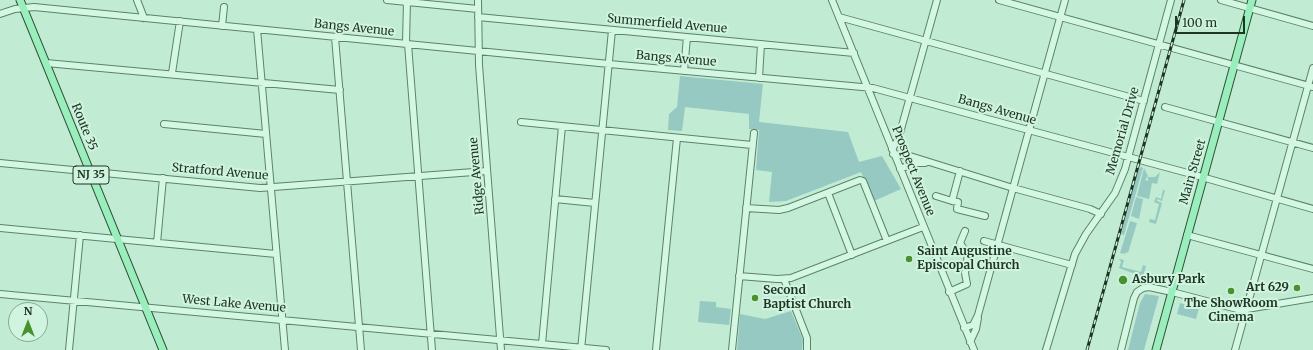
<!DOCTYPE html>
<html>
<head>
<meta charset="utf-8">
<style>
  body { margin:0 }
  #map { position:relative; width:1313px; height:350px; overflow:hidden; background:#c1ecd3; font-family:Merriweather,serif }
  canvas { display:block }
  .north { position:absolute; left:8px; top:302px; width:40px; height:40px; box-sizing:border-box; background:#d0f4e0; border:1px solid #88a894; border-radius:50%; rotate:0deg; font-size:11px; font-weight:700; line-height:16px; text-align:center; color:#1d3522 }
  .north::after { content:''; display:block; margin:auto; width:14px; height:18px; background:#49912c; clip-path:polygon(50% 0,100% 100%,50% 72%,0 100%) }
  .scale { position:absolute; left:1175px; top:16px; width:70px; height:18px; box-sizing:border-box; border:2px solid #1d3522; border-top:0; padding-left:5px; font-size:12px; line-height:14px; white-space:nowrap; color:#1d3522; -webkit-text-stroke:3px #d0f4e0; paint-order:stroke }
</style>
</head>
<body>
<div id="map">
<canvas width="1313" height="350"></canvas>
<div class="north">N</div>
<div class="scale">100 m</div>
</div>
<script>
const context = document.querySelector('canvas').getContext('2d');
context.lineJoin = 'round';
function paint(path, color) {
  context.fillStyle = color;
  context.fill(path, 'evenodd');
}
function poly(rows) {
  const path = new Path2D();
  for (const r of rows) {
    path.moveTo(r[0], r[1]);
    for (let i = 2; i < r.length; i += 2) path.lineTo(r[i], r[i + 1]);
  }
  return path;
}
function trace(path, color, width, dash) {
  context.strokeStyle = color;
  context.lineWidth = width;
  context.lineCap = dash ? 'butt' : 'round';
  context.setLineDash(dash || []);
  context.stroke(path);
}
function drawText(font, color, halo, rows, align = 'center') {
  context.font = font + ' Merriweather,serif';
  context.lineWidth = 4;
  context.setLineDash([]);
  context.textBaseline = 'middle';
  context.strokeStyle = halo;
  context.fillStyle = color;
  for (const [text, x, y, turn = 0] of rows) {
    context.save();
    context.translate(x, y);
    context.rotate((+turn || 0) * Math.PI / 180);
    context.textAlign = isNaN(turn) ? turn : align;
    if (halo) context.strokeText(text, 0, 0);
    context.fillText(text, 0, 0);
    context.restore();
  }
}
paint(poly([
  [680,76,763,84,759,122,848,132,859,162,882,156,901,189,874,201,861,172,786,201,769,202,772,172,756,170,759,130,749,129,749,114,685,107,682,131,668,130,669,114,677,107],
  [1141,167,1143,168,1124,235,1121,234,1139,168],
  [1144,168,1148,176,1145,180,1148,181,1148,177,1155,177,1160,172,1157,184,1152,183,1149,199,1137,196],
  [1163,190,1165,190,1162,201,1157,199,1157,201,1162,203,1156,224,1149,222,1150,219,1155,220,1159,204,1154,202,1156,197,1161,199],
  [1136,197,1143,199,1139,219,1131,216],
  [1130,221,1137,223,1128,253,1126,252,1125,254,1120,253],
  [1119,259,1124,260,1122,267,1141,272,1143,265,1146,266,1143,277,1119,268,1121,262],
  [1145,294,1159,296,1144,350,1128,350,1140,303],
  [700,301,716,302,716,307,731,309,729,325,698,322],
  [1180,303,1199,308,1196,319,1177,314],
  [791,311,803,340,802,350,737,350,740,314,765,319]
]), '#96c9c1');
const minor = poly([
  [137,0,144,18],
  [387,0,478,9],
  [478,0,479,65,501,350],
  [832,0,974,350],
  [999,0,1313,87],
  [1221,0,1313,26],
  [0,14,15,9,34,7,609,64,873,88,1195,175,1313,209],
  [478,17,854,53],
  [839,17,1144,101],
  [222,26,224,7],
  [257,29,285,350],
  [335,37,361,350],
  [406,44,407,0],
  [408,44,432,350],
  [46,63,340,90],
  [684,71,687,37],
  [172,73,180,21],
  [759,78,761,44],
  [1165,107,1313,148],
  [521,122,752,145],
  [164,124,266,134],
  [892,149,898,140,937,0],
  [893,154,910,156,1013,188,1090,209,1101,214],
  [0,163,260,188,487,171],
  [900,169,914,163,925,163],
  [828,193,852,255],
  [936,196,952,201,960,171],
  [555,199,595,203],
  [952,201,958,202,957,209,985,216],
  [746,208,779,210,788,208,860,180,863,181,887,241],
  [0,228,276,254],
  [1187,235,1313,269],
  [984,241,1072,265],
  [157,243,163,178],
  [739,276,777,279,791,278,923,227],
  [784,279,807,338,807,350],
  [949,292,967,284,965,273,968,255,960,243,965,231],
  [0,294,606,350],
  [964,328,973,325,978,315,1065,0],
  [970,342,976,329,978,318],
  [542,344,562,126],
  [69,350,80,235],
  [581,350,612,30],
  [656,350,677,138],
  [732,350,754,133],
  [1046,350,1075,254,1086,234,1115,193,1125,169,1171,0],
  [1121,350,1134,298,1137,292,1143,288,1149,287,1172,292,1241,310,1313,298],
  [1235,350,1313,68]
]);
const major = poly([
  [20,0,163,350],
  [1156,350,1252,0]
]);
trace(minor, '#5a8465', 8);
trace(major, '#2e5235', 9);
trace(minor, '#d4f7e3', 6);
trace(major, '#9aeebd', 7);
const rail = poly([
  [1087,350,1184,0]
]);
trace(rail, '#1d3522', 3);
trace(rail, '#d0f4e0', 1.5, [4.5]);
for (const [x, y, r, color] of [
  [909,259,4,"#49912c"],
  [1123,280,5,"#49912c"],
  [1297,288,4,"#49912c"],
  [1231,291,4,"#49912c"],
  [755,298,4,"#49912c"]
]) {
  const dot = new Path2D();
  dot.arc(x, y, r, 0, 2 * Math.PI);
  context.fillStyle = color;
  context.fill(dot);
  trace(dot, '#d0f4e0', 1.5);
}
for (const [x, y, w] of [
  [91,175,36]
]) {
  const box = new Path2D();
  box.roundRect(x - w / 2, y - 9, w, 18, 3);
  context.fillStyle = '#d0f4e0';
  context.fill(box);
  trace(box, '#1d3522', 1);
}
drawText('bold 11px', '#1d3522', null, [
  ["NJ 35",91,175]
]);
drawText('12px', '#1d3522', '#d0f4e0', [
  ["Summerfield Avenue",667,24,5],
  ["Bangs Avenue",354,28,6],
  ["Bangs Avenue",676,59,5],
  ["Bangs Avenue",997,110,16],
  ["Route 35",84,127,68],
  ["Memorial Drive",1123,131,-74],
  ["Prospect Avenue",913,171,68],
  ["Stratford Avenue",220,172,5],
  ["Main Street",1193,172,-74],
  ["Ridge Avenue",477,176,-95],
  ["West Lake Avenue",234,304,5]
]);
drawText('bold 12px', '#1d3522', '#d0f4e0', [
  ["Saint Augustine",917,252],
  ["Episcopal Church",917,266],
  ["Asbury Park",1132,280],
  ["Art 629",1289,288,"right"],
  ["Second",763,291],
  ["Baptist Church",763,305],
  ["The ShowRoom",1231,304,"center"],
  ["Cinema",1231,318,"center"]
], 'left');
</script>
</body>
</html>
